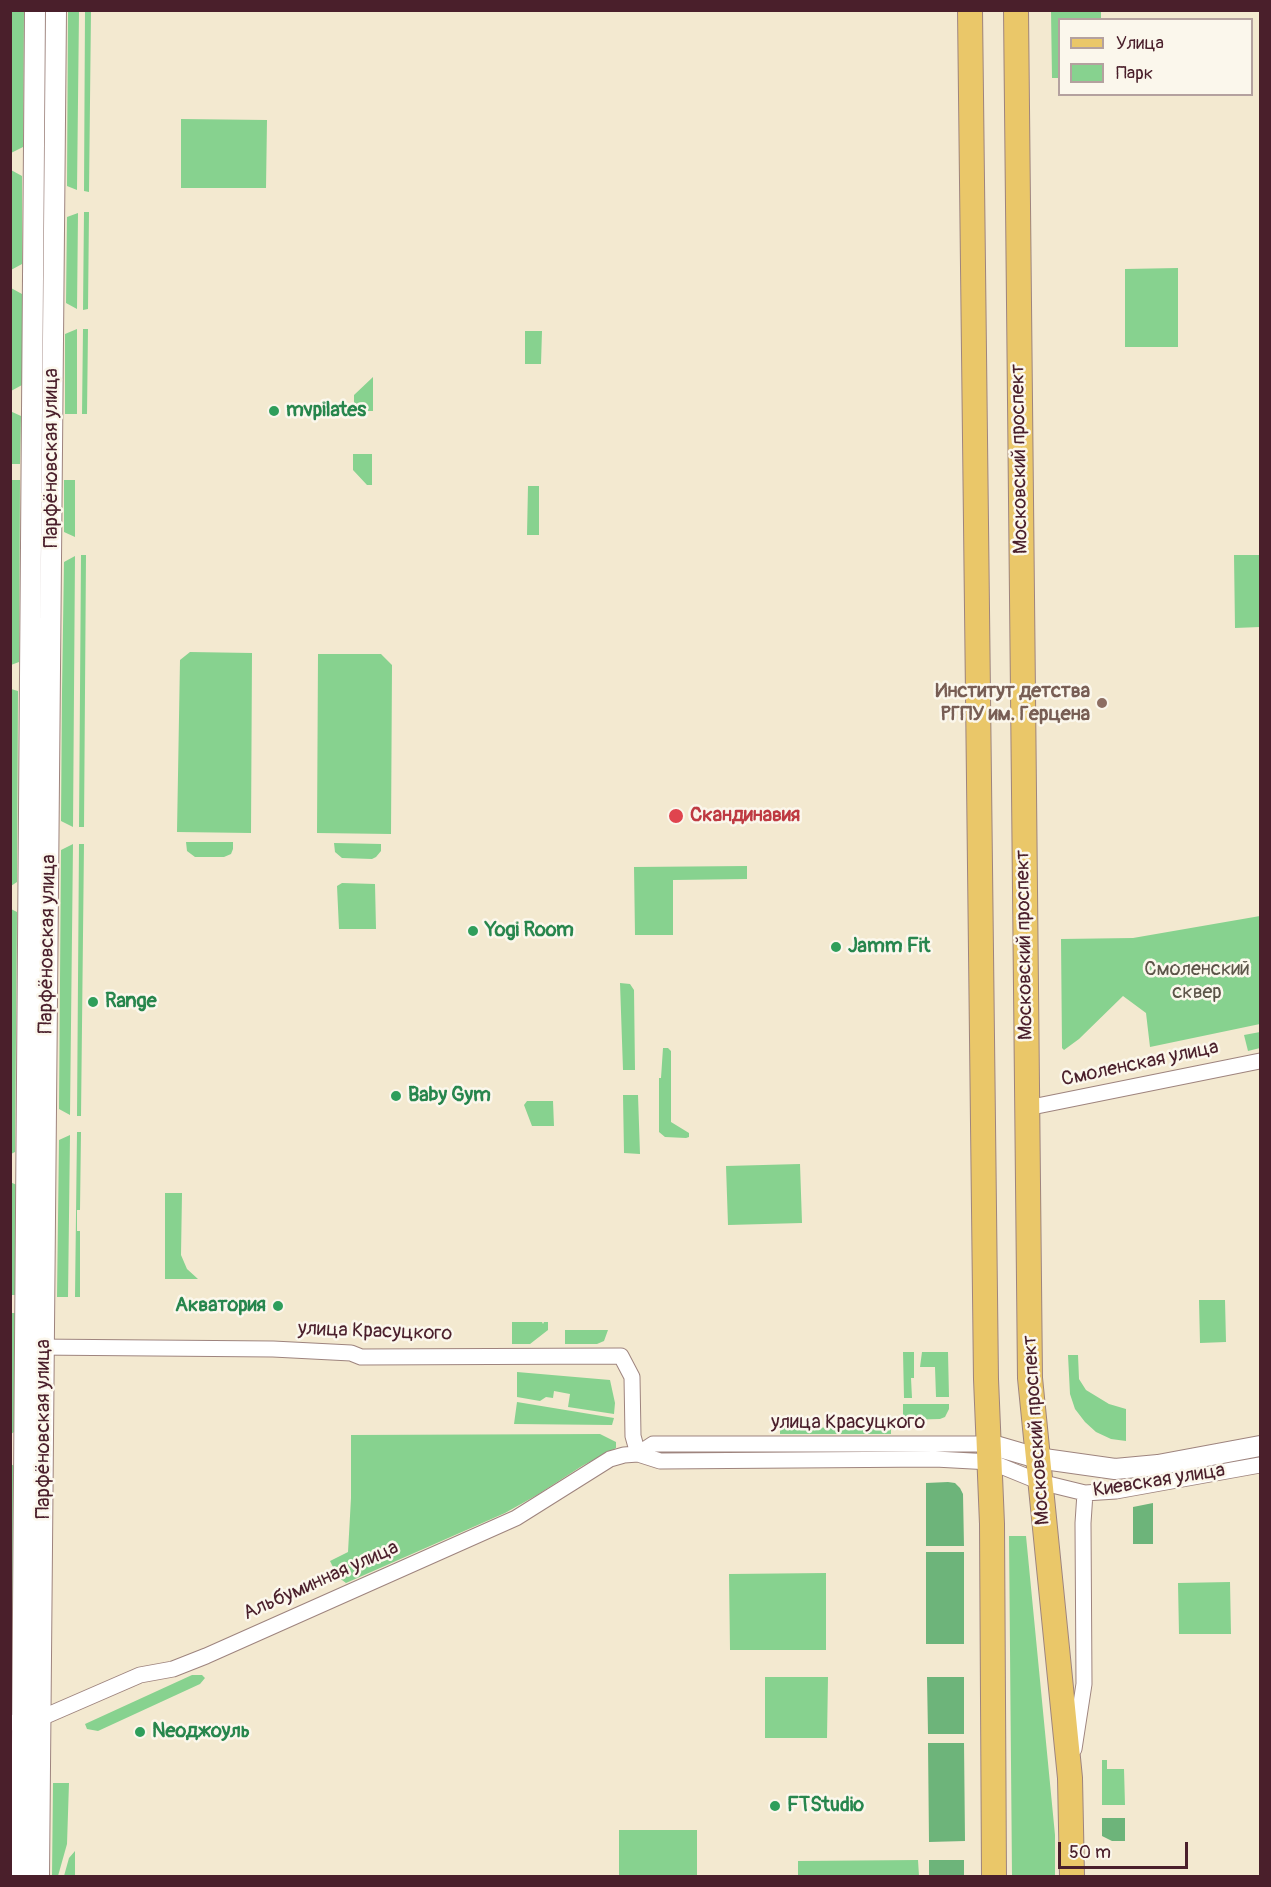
<!DOCTYPE html>
<html>
<head>
<meta charset="utf-8">
<style>
  body { margin:0 }
  #map { position:relative; width:1271px; height:1887px; overflow:hidden; background:#f3e9d0; font-family:Pangolin,sans-serif }
  canvas { display:block }
  .frame { position:absolute; inset:0; border:12px solid #4a1f2b; pointer-events:none }
  .legend { position:absolute; left:1058px; top:18px; width:195px; height:78px; box-sizing:border-box; background:#fbf7ec; border:2px solid #b4a19f; margin:0; padding:8px 10px; list-style:none; font-size:18px; color:#4a1f2b }
  .legend li { display:flex; align-items:center; gap:12px; height:30px }
  .legend b { width:30px; border:2px solid #b4a19f }
  .scale { position:absolute; left:1058px; top:1842px; width:130px; height:27px; box-sizing:border-box; border:3px solid #4a1f2b; border-top:0; padding-left:8px; font-size:18px; line-height:21px; white-space:nowrap; color:#4a1f2b; -webkit-text-stroke:4px #fbf7ec; paint-order:stroke }
</style>
</head>
<body>
<div id="map">
<canvas width="1271" height="1887"></canvas>
<div class="frame"></div>
<ul class="legend">
<li><b style="height:8px;background:#eac769"></b>Улица</li>
<li><b style="height:16px;background:#87d28f"></b>Парк</li>
</ul>
<div class="scale">50 m</div>
</div>
<script>
const context = document.querySelector('canvas').getContext('2d');
context.lineJoin = 'round';
function paint(path, color) {
  context.fillStyle = color;
  context.fill(path, 'evenodd');
}
function poly(rows) {
  const path = new Path2D();
  for (const r of rows) {
    path.moveTo(r[0], r[1]);
    for (let i = 2; i < r.length; i += 2) path.lineTo(r[i], r[i + 1]);
  }
  return path;
}
function trace(path, color, width, dash) {
  context.strokeStyle = color;
  context.lineWidth = width;
  context.lineCap = dash ? 'butt' : 'round';
  context.setLineDash(dash || []);
  context.stroke(path);
}
function drawText(font, color, halo, rows, align = 'center') {
  context.font = font + ' Pangolin,sans-serif';
  context.lineWidth = 5;
  context.setLineDash([]);
  context.textBaseline = 'middle';
  context.strokeStyle = halo;
  context.fillStyle = color;
  for (const [text, x, y, turn = 0] of rows) {
    context.save();
    context.translate(x, y);
    context.rotate((+turn || 0) * Math.PI / 180);
    context.textAlign = isNaN(turn) ? turn : align;
    if (halo) context.strokeText(text, 0, 0);
    context.fillText(text, 0, 0);
    context.restore();
  }
}
paint(poly([
  [10,11,24,11,23,147,11,153],
  [68,11,79,11,77,190,67,186],
  [91,11,89,192,84,191,85,11],
  [1051,11,1101,11,1101,19,1060,20,1059,78,1052,78],
  [181,119,267,120,266,188,181,188],
  [11,170,22,176,22,264,11,270],
  [84,212,89,212,88,309,83,310],
  [78,213,77,309,66,303,67,217],
  [1178,268,1178,347,1125,347,1125,269],
  [11,288,22,294,22,385,11,391],
  [77,329,77,414,65,414,65,334],
  [83,329,88,329,87,414,82,414],
  [525,331,542,331,541,364,525,364],
  [373,377,373,411,354,411,354,395],
  [10,411,21,416,20,464,11,464],
  [353,454,372,454,372,485,367,485,353,470],
  [10,480,20,480,19,662,11,665],
  [64,480,75,480,75,537,64,532],
  [528,486,539,486,539,535,527,535],
  [81,555,86,555,84,827,79,827],
  [1234,555,1260,555,1260,627,1235,628],
  [75,556,73,827,61,821,62,692,64,562],
  [190,652,252,653,251,833,177,832,180,660],
  [318,654,381,654,392,665,391,834,317,833],
  [11,689,18,691,17,882,11,886],
  [186,842,233,842,233,849,231,854,224,857,195,857,187,851],
  [334,843,381,844,381,851,376,857,372,859,342,858,335,852],
  [73,844,70,1115,59,1109,61,850],
  [79,844,84,844,81,1116,77,1116],
  [747,866,747,879,673,880,673,935,635,935,634,867],
  [342,883,375,884,376,929,339,929,337,886],
  [11,909,17,912,15,1152,11,1154],
  [1260,916,1260,1024,1150,1047,1146,1013,1123,996,1079,1039,1064,1050,1062,1048,1061,939,1133,938],
  [620,983,630,984,634,990,635,1070,623,1070],
  [1260,1032,1260,1048,1248,1051,1244,1035],
  [663,1048,668,1048,671,1051,671,1122,689,1133,689,1137,686,1138,665,1137,659,1132,659,1078,661,1078],
  [623,1095,638,1095,640,1154,624,1153],
  [527,1101,553,1101,554,1126,532,1126,524,1105],
  [77,1132,81,1132,80,1210,77,1210,77,1231,80,1231,80,1297,75,1297],
  [70,1135,68,1297,57,1297,59,1140],
  [800,1164,802,1223,728,1225,726,1166],
  [10,1182,17,1185,16,1295,11,1295],
  [165,1193,182,1193,181,1255,187,1269,198,1279,165,1279],
  [1199,1300,1225,1300,1226,1342,1200,1343],
  [10,1313,15,1313,14,1432,11,1434],
  [512,1322,542,1322,543,1324,544,1322,548,1322,548,1330,530,1344,512,1344],
  [565,1330,608,1330,604,1341,597,1344,565,1344],
  [903,1352,914,1352,914,1378,911,1378,912,1398,904,1398],
  [922,1352,948,1352,949,1397,936,1397,935,1367,920,1367],
  [1068,1355,1078,1355,1079,1379,1086,1390,1109,1404,1126,1409,1126,1441,1111,1439,1096,1432,1085,1422,1075,1409,1070,1394],
  [517,1372,610,1380,615,1403,614,1414,568,1407,570,1394,554,1391,553,1398,546,1397,540,1401,517,1397],
  [517,1402,614,1418,612,1425,514,1424],
  [903,1404,949,1404,949,1409,945,1417,940,1419,903,1420],
  [891,1427,891,1434,780,1434,780,1428],
  [600,1434,616,1442,616,1448,582,1466,537,1495,505,1513,346,1583,338,1577,330,1561,348,1552,351,1498,351,1435],
  [10,1464,15,1466,14,1645,10,1645],
  [1009,1536,1026,1536,1055,1835,1055,1876,1012,1876],
  [826,1573,826,1650,730,1650,729,1574],
  [1230,1582,1231,1634,1179,1634,1178,1583],
  [192,1675,202,1675,205,1678,200,1684,98,1731,87,1729,85,1724],
  [765,1677,828,1677,827,1738,765,1738],
  [1102,1760,1107,1760,1107,1769,1124,1769,1125,1805,1102,1805],
  [53,1783,69,1783,67,1844,58,1876,52,1876],
  [619,1830,697,1830,697,1876,619,1876],
  [75,1851,75,1876,64,1876,69,1858],
  [918,1860,919,1876,798,1876,798,1861]
]), '#87d28f');
paint(poly([
  [948,1482,955,1483,960,1488,963,1494,964,1546,926,1546,926,1483],
  [1153,1503,1153,1544,1133,1544,1133,1507],
  [926,1552,964,1552,964,1644,926,1644],
  [927,1677,964,1677,964,1734,928,1734],
  [928,1743,964,1743,965,1841,929,1842],
  [1102,1818,1125,1818,1125,1841,1112,1841,1102,1836],
  [929,1860,964,1860,964,1876,929,1876]
]), '#6db47a');
const minor = poly([
  [1027,1108,1260,1061],
  [34,1347,273,1349,351,1353,361,1357,621,1356,632,1377,633,1436,638,1454],
  [638,1454,653,1444,989,1444],
  [10,1723,41,1718,140,1675,173,1669,206,1656,516,1518,610,1459,624,1455,638,1454,660,1461,935,1459,991,1462,1040,1482,1085,1493,1116,1491,1260,1465],
  [1074,1749,1084,1684,1083,1523,1085,1493]
]);
const tertiary = poly([
  [989,1444,1037,1458,1115,1469,1158,1465,1260,1446],
  [21,1876,35,10],
  [39,1876,56,10]
]);
const primary = poly([
  [970,10,986,1379,992,1524,994,1876],
  [1016,10,1030,1378,1070,1778,1072,1876]
]);
trace(minor, '#9e847e', 17);
trace(tertiary, '#9e847e', 22);
trace(primary, '#9e847e', 26);
trace(minor, '#fff', 15);
trace(tertiary, '#fff', 20);
trace(primary, '#eac769', 24);
for (const [x, y, r, color] of [
  [274,411,6,"#2e9e5b"],
  [1102,703,6,"#8d6e63"],
  [676,816,8,"#e0444e"],
  [473,931,6,"#2e9e5b"],
  [836,947,6,"#2e9e5b"],
  [93,1002,6,"#2e9e5b"],
  [396,1096,6,"#2e9e5b"],
  [278,1306,6,"#2e9e5b"],
  [140,1732,6,"#2e9e5b"],
  [775,1806,6,"#2e9e5b"]
]) {
  const dot = new Path2D();
  dot.arc(x, y, r, 0, 2 * Math.PI);
  context.fillStyle = color;
  context.fill(dot);
  trace(dot, '#fbf7ec', 2);
}
drawText('bold 20px', '#27864d', '#fbf7ec', [
  ["mvpilates",286,411],
  ["Yogi Room",485,931],
  ["Jamm Fit",848,947],
  ["Range",105,1002],
  ["Baby Gym",408,1096],
  ["Акватория",266,1306,"right"],
  ["Neoджоуль",152,1732],
  ["FTStudio",787,1806]
], 'left');
drawText('20px', '#4a1f2b', '#fbf7ec', [
  ["Парфёновская улица",52,458,-90],
  ["Московский проспект",1020,459,-91],
  ["Парфёновская улица",48,944,-89],
  ["Московский проспект",1025,945,-91],
  ["Смоленская улица",1140,1064,-12],
  ["улица Красуцкого",375,1332,2],
  ["улица Красуцкого",848,1423],
  ["Парфёновская улица",44,1429,-90],
  ["Московский проспект",1037,1430,-94],
  ["Киевская улица",1159,1481,-9],
  ["Альбуминная улица",321,1581,-24]
]);
drawText('bold 20px', '#785e54', '#fbf7ec', [
  ["Институт детства",1090,692],
  ["РГПУ им. Герцена",1090,715]
], 'right');
drawText('bold 20px', '#be3a42', '#fbf7ec', [
  ["Скандинавия",690,816]
], 'left');
drawText('20px', '#5c5549', '#fbf7ec', [
  ["Смоленский",1197,970],
  ["сквер",1197,993]
]);
</script>
</body>
</html>
